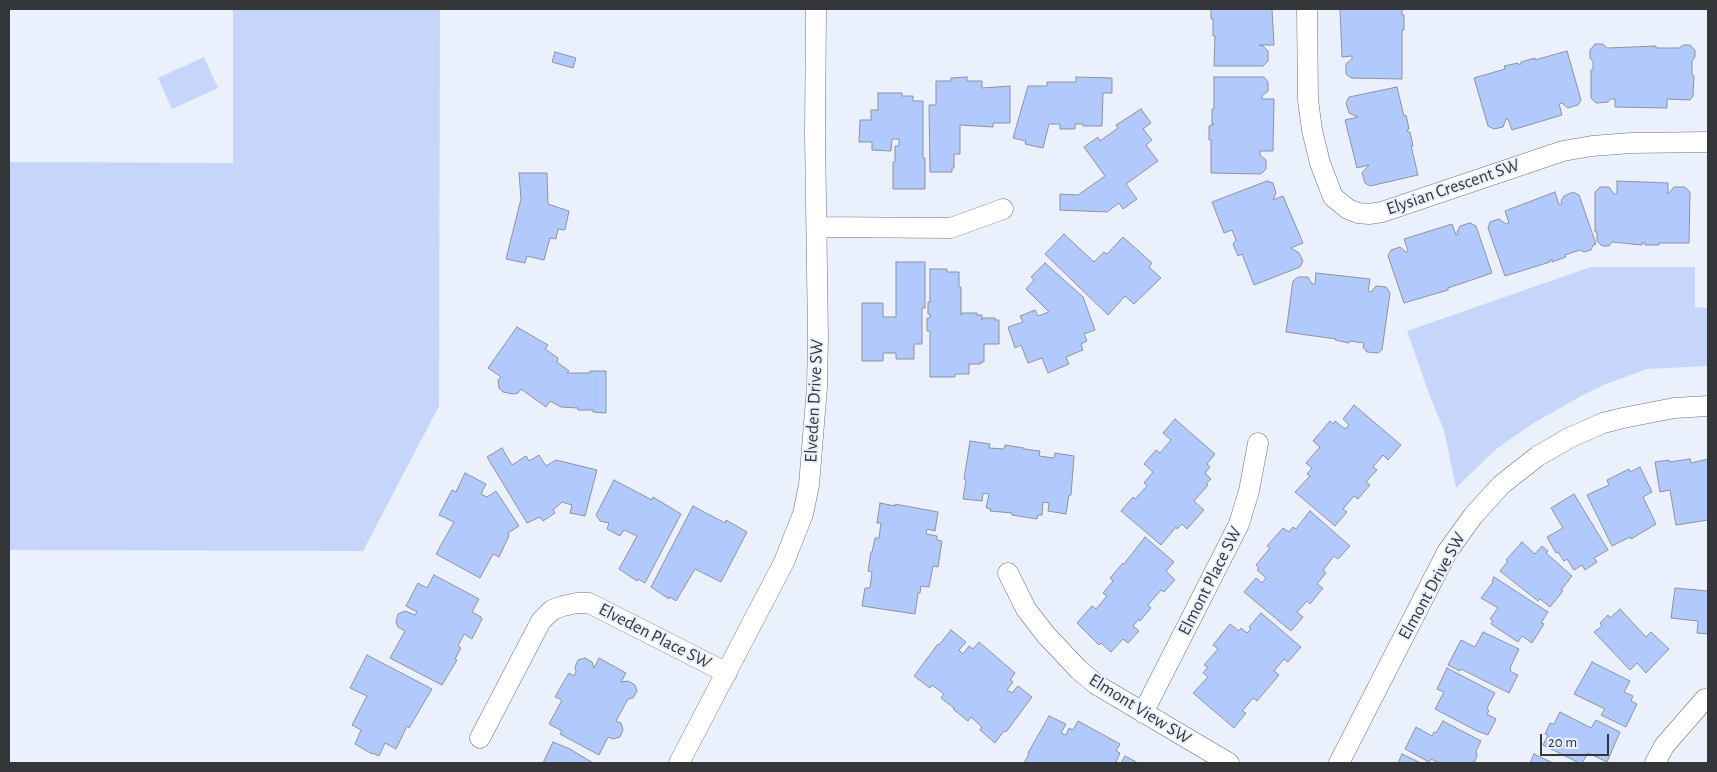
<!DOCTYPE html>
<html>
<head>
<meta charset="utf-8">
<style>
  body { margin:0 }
  #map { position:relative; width:1717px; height:772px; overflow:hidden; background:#eaf0fc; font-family:"Alegreya Sans",sans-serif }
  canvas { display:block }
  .frame { position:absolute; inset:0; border:10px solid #34363a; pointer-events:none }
  .scale { position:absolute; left:1540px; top:734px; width:69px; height:22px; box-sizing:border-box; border:2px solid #34363a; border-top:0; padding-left:6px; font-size:15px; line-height:18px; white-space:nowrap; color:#34363a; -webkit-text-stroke:4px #eaf0fc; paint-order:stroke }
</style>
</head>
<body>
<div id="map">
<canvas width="1717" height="772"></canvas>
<div class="frame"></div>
<div class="scale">20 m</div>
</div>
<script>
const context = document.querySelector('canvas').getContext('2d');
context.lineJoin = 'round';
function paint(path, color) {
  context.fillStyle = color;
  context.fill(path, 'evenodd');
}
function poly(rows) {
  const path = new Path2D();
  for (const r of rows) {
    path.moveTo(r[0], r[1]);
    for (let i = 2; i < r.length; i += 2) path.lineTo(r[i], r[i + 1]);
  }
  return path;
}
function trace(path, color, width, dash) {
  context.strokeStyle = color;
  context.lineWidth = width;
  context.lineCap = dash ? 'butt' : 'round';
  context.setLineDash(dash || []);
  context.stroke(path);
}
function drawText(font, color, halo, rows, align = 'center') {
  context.font = font + ' "Alegreya Sans",sans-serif';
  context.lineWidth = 4;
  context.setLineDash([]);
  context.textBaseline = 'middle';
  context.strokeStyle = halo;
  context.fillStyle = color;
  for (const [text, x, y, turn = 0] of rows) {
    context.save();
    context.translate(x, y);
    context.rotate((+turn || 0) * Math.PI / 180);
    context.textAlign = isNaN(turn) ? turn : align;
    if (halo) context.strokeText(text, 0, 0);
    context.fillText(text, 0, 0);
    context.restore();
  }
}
paint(poly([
  [233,9,440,9,439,406,363,551,9,550,9,162,233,163],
  [204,57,218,88,172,109,158,78],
  [1591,267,1695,267,1695,307,1708,308,1708,366,1647,369,1606,384,1583,395,1532,424,1495,450,1456,488,1444,430,1431,399,1407,331]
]), '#c6d6fb');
const building = poly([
  [1211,9,1272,9,1274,45,1259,45,1263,46,1268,51,1268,61,1263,66,1214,66,1215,36,1213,36,1213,19,1211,19,1211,9],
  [1340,9,1402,9,1402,15,1404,15,1404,30,1402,30,1402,79,1351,78,1346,74,1346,64,1352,59,1352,56,1342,57,1340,9],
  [1595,44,1603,44,1607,48,1656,46,1656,48,1679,48,1683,45,1690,45,1695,50,1695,57,1692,61,1692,74,1694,76,1693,96,1690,100,1667,99,1667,108,1615,107,1615,99,1610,99,1608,102,1596,103,1591,98,1591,70,1593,70,1593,62,1590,58,1590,50,1595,44],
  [1567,51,1581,100,1578,105,1568,108,1562,103,1559,104,1562,115,1512,130,1508,119,1506,119,1503,127,1494,129,1488,126,1474,78,1505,69,1504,66,1518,63,1519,65,1521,64,1521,62,1535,58,1535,60,1567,51],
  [555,52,576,58,573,68,552,62,555,52],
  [967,77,967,81,982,81,982,88,1010,86,1010,123,993,123,993,127,960,125,960,154,954,154,954,168,952,168,952,172,930,172,929,105,936,105,936,81,951,81,951,78,967,77],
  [1076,77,1112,78,1112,93,1103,93,1102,126,1083,126,1083,124,1075,124,1075,129,1060,129,1060,124,1049,124,1043,148,1025,144,1026,141,1013,138,1028,86,1047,86,1047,82,1076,82,1076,77],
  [1214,77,1264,77,1268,82,1268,91,1262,96,1262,99,1274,99,1273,151,1260,151,1260,155,1266,160,1266,169,1261,174,1211,173,1211,140,1209,140,1209,126,1214,124,1212,124,1212,109,1214,109,1214,77],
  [1397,87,1404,116,1406,115,1409,129,1407,130,1408,132,1410,132,1413,146,1411,146,1418,175,1370,186,1365,183,1362,173,1369,165,1357,168,1345,120,1358,117,1349,113,1346,103,1349,97,1397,87],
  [878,93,902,93,902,96,913,96,913,101,923,101,923,158,925,158,925,189,893,189,893,162,895,162,895,146,899,146,899,139,892,139,891,151,872,150,872,142,859,142,860,120,871,120,871,110,878,110,878,93],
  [1141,109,1151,123,1143,129,1152,140,1146,145,1158,161,1126,184,1137,199,1123,209,1119,203,1107,212,1060,210,1060,194,1078,195,1105,176,1084,147,1098,137,1100,141,1118,128,1116,125,1141,109],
  [519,173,547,173,548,204,569,211,565,230,558,229,556,239,550,238,544,260,527,256,525,263,506,259,521,199,519,173],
  [1267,181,1273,183,1276,193,1273,200,1283,196,1303,243,1291,248,1299,253,1303,261,1300,267,1254,285,1242,254,1238,256,1233,244,1236,240,1232,230,1224,233,1212,202,1267,181],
  [1617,181,1668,183,1668,194,1674,187,1685,187,1690,192,1689,243,1659,243,1659,245,1645,245,1645,243,1642,243,1642,245,1612,242,1609,246,1602,246,1597,241,1597,232,1595,232,1595,192,1600,187,1609,187,1614,194,1617,194,1617,181],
  [1555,192,1559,205,1562,204,1561,201,1564,196,1573,192,1579,195,1596,244,1593,245,1591,250,1584,252,1580,250,1565,255,1566,257,1552,262,1552,259,1549,261,1550,262,1505,276,1488,228,1490,222,1499,219,1506,224,1509,223,1505,211,1555,192],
  [1470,223,1476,226,1492,273,1448,288,1448,290,1404,303,1388,256,1391,250,1400,247,1406,252,1408,251,1404,239,1452,224,1456,235,1458,234,1457,232,1460,226,1470,223],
  [1064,234,1094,262,1104,252,1107,254,1123,237,1152,263,1149,267,1161,278,1134,304,1125,296,1108,315,1045,254,1064,234],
  [896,262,925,262,925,308,922,308,922,344,914,344,914,359,896,359,896,353,883,353,883,361,862,361,862,303,883,303,883,317,896,317,896,262],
  [1045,263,1083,297,1095,330,1084,334,1087,341,1081,344,1083,350,1066,357,1069,364,1048,373,1042,358,1028,363,1021,345,1015,348,1008,327,1023,322,1020,316,1035,310,1038,316,1049,312,1026,289,1034,280,1031,277,1045,263],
  [930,269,947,269,947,272,959,272,959,287,961,287,961,315,962,313,977,313,977,315,982,315,982,320,983,318,995,318,995,320,999,320,999,344,984,344,984,362,981,362,981,364,969,364,969,374,955,374,955,377,930,377,930,331,927,331,927,318,930,318,930,314,928,314,928,302,930,302,930,269],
  [1316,273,1370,279,1368,291,1371,292,1376,286,1386,287,1390,293,1382,350,1378,353,1367,352,1363,347,1364,343,1350,341,1349,343,1335,340,1336,339,1286,332,1293,281,1298,277,1308,277,1312,284,1315,284,1316,273],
  [517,327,548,345,545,349,558,358,557,362,569,371,567,373,590,373,590,371,606,371,606,413,593,412,593,410,578,410,578,408,561,407,550,401,546,407,521,389,518,393,513,394,503,392,499,388,498,380,501,377,488,368,517,327],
  [1354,405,1401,445,1388,460,1383,455,1373,467,1377,470,1366,482,1370,485,1358,499,1354,496,1343,509,1347,512,1335,526,1295,492,1310,476,1307,474,1312,468,1306,463,1320,447,1313,441,1330,421,1333,424,1335,421,1345,429,1349,425,1343,419,1354,405],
  [1175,419,1215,454,1207,464,1210,467,1205,473,1211,479,1206,484,1208,485,1194,501,1204,510,1187,529,1182,524,1177,529,1176,527,1161,545,1121,511,1133,497,1135,499,1147,486,1144,483,1153,472,1144,464,1156,450,1160,453,1171,440,1163,433,1175,419],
  [970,441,990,444,989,448,1004,449,1005,445,1024,448,1024,449,1040,451,1039,456,1054,458,1055,453,1074,456,1071,495,1069,495,1066,514,1048,511,1049,503,1043,502,1042,515,1038,515,1037,519,1012,515,1012,513,990,511,991,509,986,508,989,494,983,493,982,501,963,499,966,480,964,479,970,441],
  [502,448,512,465,526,456,529,461,539,455,546,466,556,460,597,470,585,516,570,513,572,505,562,502,553,510,555,513,543,521,540,517,527,523,487,457,502,448],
  [1690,459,1691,463,1708,459,1708,520,1676,525,1670,490,1660,492,1655,462,1669,460,1669,462,1690,459],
  [1640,467,1652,492,1643,497,1656,524,1631,539,1630,537,1612,546,1587,495,1609,485,1607,480,1629,469,1630,472,1640,467],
  [465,473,486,484,481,494,487,497,496,491,519,526,508,533,509,536,499,557,493,554,480,578,436,554,454,522,439,515,452,490,456,492,465,473],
  [614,480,652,500,653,497,681,514,645,583,638,579,637,581,619,569,637,536,624,530,620,536,607,529,609,523,600,521,596,515,614,480],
  [1574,494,1608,550,1594,558,1597,562,1585,570,1582,565,1574,570,1567,559,1564,561,1558,552,1556,553,1547,537,1563,528,1551,508,1574,494],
  [880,503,895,506,895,504,938,512,935,531,927,529,926,534,937,536,937,540,942,541,938,567,933,566,929,587,921,586,920,593,918,593,915,614,862,606,865,588,870,588,872,572,868,571,871,552,872,552,875,538,879,538,881,523,877,523,880,503],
  [693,506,725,523,726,520,747,532,721,582,695,569,676,601,670,597,669,599,651,587,693,506],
  [1310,511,1350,546,1338,559,1334,556,1323,570,1326,573,1317,584,1323,588,1310,604,1307,601,1297,612,1303,617,1291,631,1244,592,1256,578,1262,583,1266,578,1257,570,1259,568,1256,565,1270,548,1267,546,1283,528,1289,532,1293,527,1296,529,1310,511],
  [1145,537,1174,562,1166,571,1175,580,1164,592,1161,590,1148,605,1151,608,1140,621,1139,619,1133,626,1139,631,1128,643,1123,639,1111,652,1101,643,1099,645,1077,623,1092,606,1096,609,1107,596,1103,593,1113,581,1110,578,1123,563,1124,564,1145,537],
  [1522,542,1535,554,1542,546,1548,551,1546,553,1572,576,1561,590,1563,591,1550,607,1540,599,1538,601,1500,571,1508,561,1506,560,1522,542],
  [434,575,479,599,472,612,481,617,482,619,472,639,464,634,458,646,461,648,455,659,457,660,442,685,390,658,405,631,398,627,396,622,398,614,405,611,415,615,417,612,406,606,418,583,427,588,434,575],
  [1494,577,1548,612,1541,623,1544,624,1532,643,1522,636,1518,642,1491,624,1493,621,1490,619,1498,608,1481,598,1493,582,1492,581,1494,577],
  [1708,586,1708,634,1697,633,1698,621,1671,618,1675,588,1708,591,1708,586],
  [1620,609,1646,637,1651,632,1669,649,1646,673,1637,663,1630,670,1594,632,1602,626,1600,623,1608,615,1610,618,1620,609],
  [1261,613,1301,647,1288,662,1284,659,1274,671,1279,675,1257,701,1253,698,1242,711,1246,713,1234,728,1193,693,1208,677,1203,673,1208,667,1204,665,1218,649,1213,645,1230,624,1239,631,1241,628,1247,633,1251,629,1249,627,1261,613],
  [951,630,966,642,959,650,963,654,969,646,973,649,979,642,1015,673,1010,680,1013,682,1007,690,1012,693,1018,686,1032,697,1006,732,1004,731,995,743,980,730,982,727,971,717,968,721,953,709,954,708,941,698,944,694,932,685,930,688,914,676,938,644,939,645,951,630],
  [1483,632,1519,649,1510,668,1511,672,1518,675,1509,693,1461,669,1460,671,1448,665,1461,640,1475,647,1483,632],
  [367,655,432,689,409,728,407,726,396,749,385,743,379,756,372,753,372,754,355,744,361,730,352,725,367,696,350,688,367,655],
  [585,658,592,662,594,668,599,658,626,673,621,682,628,681,635,685,637,691,633,698,628,699,616,721,621,723,623,730,620,737,613,739,608,737,599,755,560,734,562,731,549,724,562,700,555,697,563,683,569,673,574,676,576,672,575,667,578,660,585,658],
  [1592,662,1630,681,1624,692,1633,696,1631,701,1637,704,1626,727,1601,715,1605,709,1574,694,1592,662],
  [1447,668,1495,693,1487,708,1489,711,1487,714,1496,719,1488,735,1477,731,1435,709,1444,692,1437,689,1447,668],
  [1560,712,1591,728,1596,720,1620,732,1607,762,1588,753,1582,763,1579,763,1543,745,1548,735,1545,734,1550,723,1554,724,1560,712],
  [1049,716,1066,724,1061,733,1066,735,1069,728,1073,730,1078,721,1120,744,1116,751,1120,753,1116,762,1119,763,1024,763,1029,754,1028,753,1049,716],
  [1443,721,1481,741,1476,751,1477,756,1475,761,1470,763,1439,763,1431,759,1429,762,1405,749,1416,727,1432,736,1434,732,1436,733,1443,721],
  [553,742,570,749,593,763,543,763,553,742],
  [1402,754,1421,763,1398,763,1402,754],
  [1534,754,1553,763,1530,763,1534,754],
  [1125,756,1138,763,1121,763,1125,756]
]);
paint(building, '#b2c9fd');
trace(building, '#8e939d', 1);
const street = poly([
  [1307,9,1308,100,1312,130,1320,163,1333,197,1348,209,1358,213,1369,214,1382,212,1563,151,1592,146,1631,143,1708,142],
  [818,227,951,228,1003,209],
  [1008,573,1026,609,1046,635,1079,670,1097,685,1229,763],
  [1143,713,1239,524,1249,491,1258,443],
  [480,738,541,621,552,610,563,606,577,603,589,603,727,673],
  [679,763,784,562,803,514,809,485,817,387,818,337,815,135,816,9],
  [1339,763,1447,552,1473,516,1501,485,1538,456,1569,438,1603,423,1623,418,1674,408,1708,406],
  [1655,763,1664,746,1705,699]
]);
trace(street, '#6c717b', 21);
trace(street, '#fff', 20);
drawText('18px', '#34363a', '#eaf0fc', [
  ["Elysian Crescent SW",1453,187,-19],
  ["Elveden Drive SW",814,401,-87],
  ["Elmont Place SW",1210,581,-63],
  ["Elmont Drive SW",1432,586,-61],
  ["Elveden Place SW",655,636,27],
  ["Elmont View SW",1140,709,32]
]);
</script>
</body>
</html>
